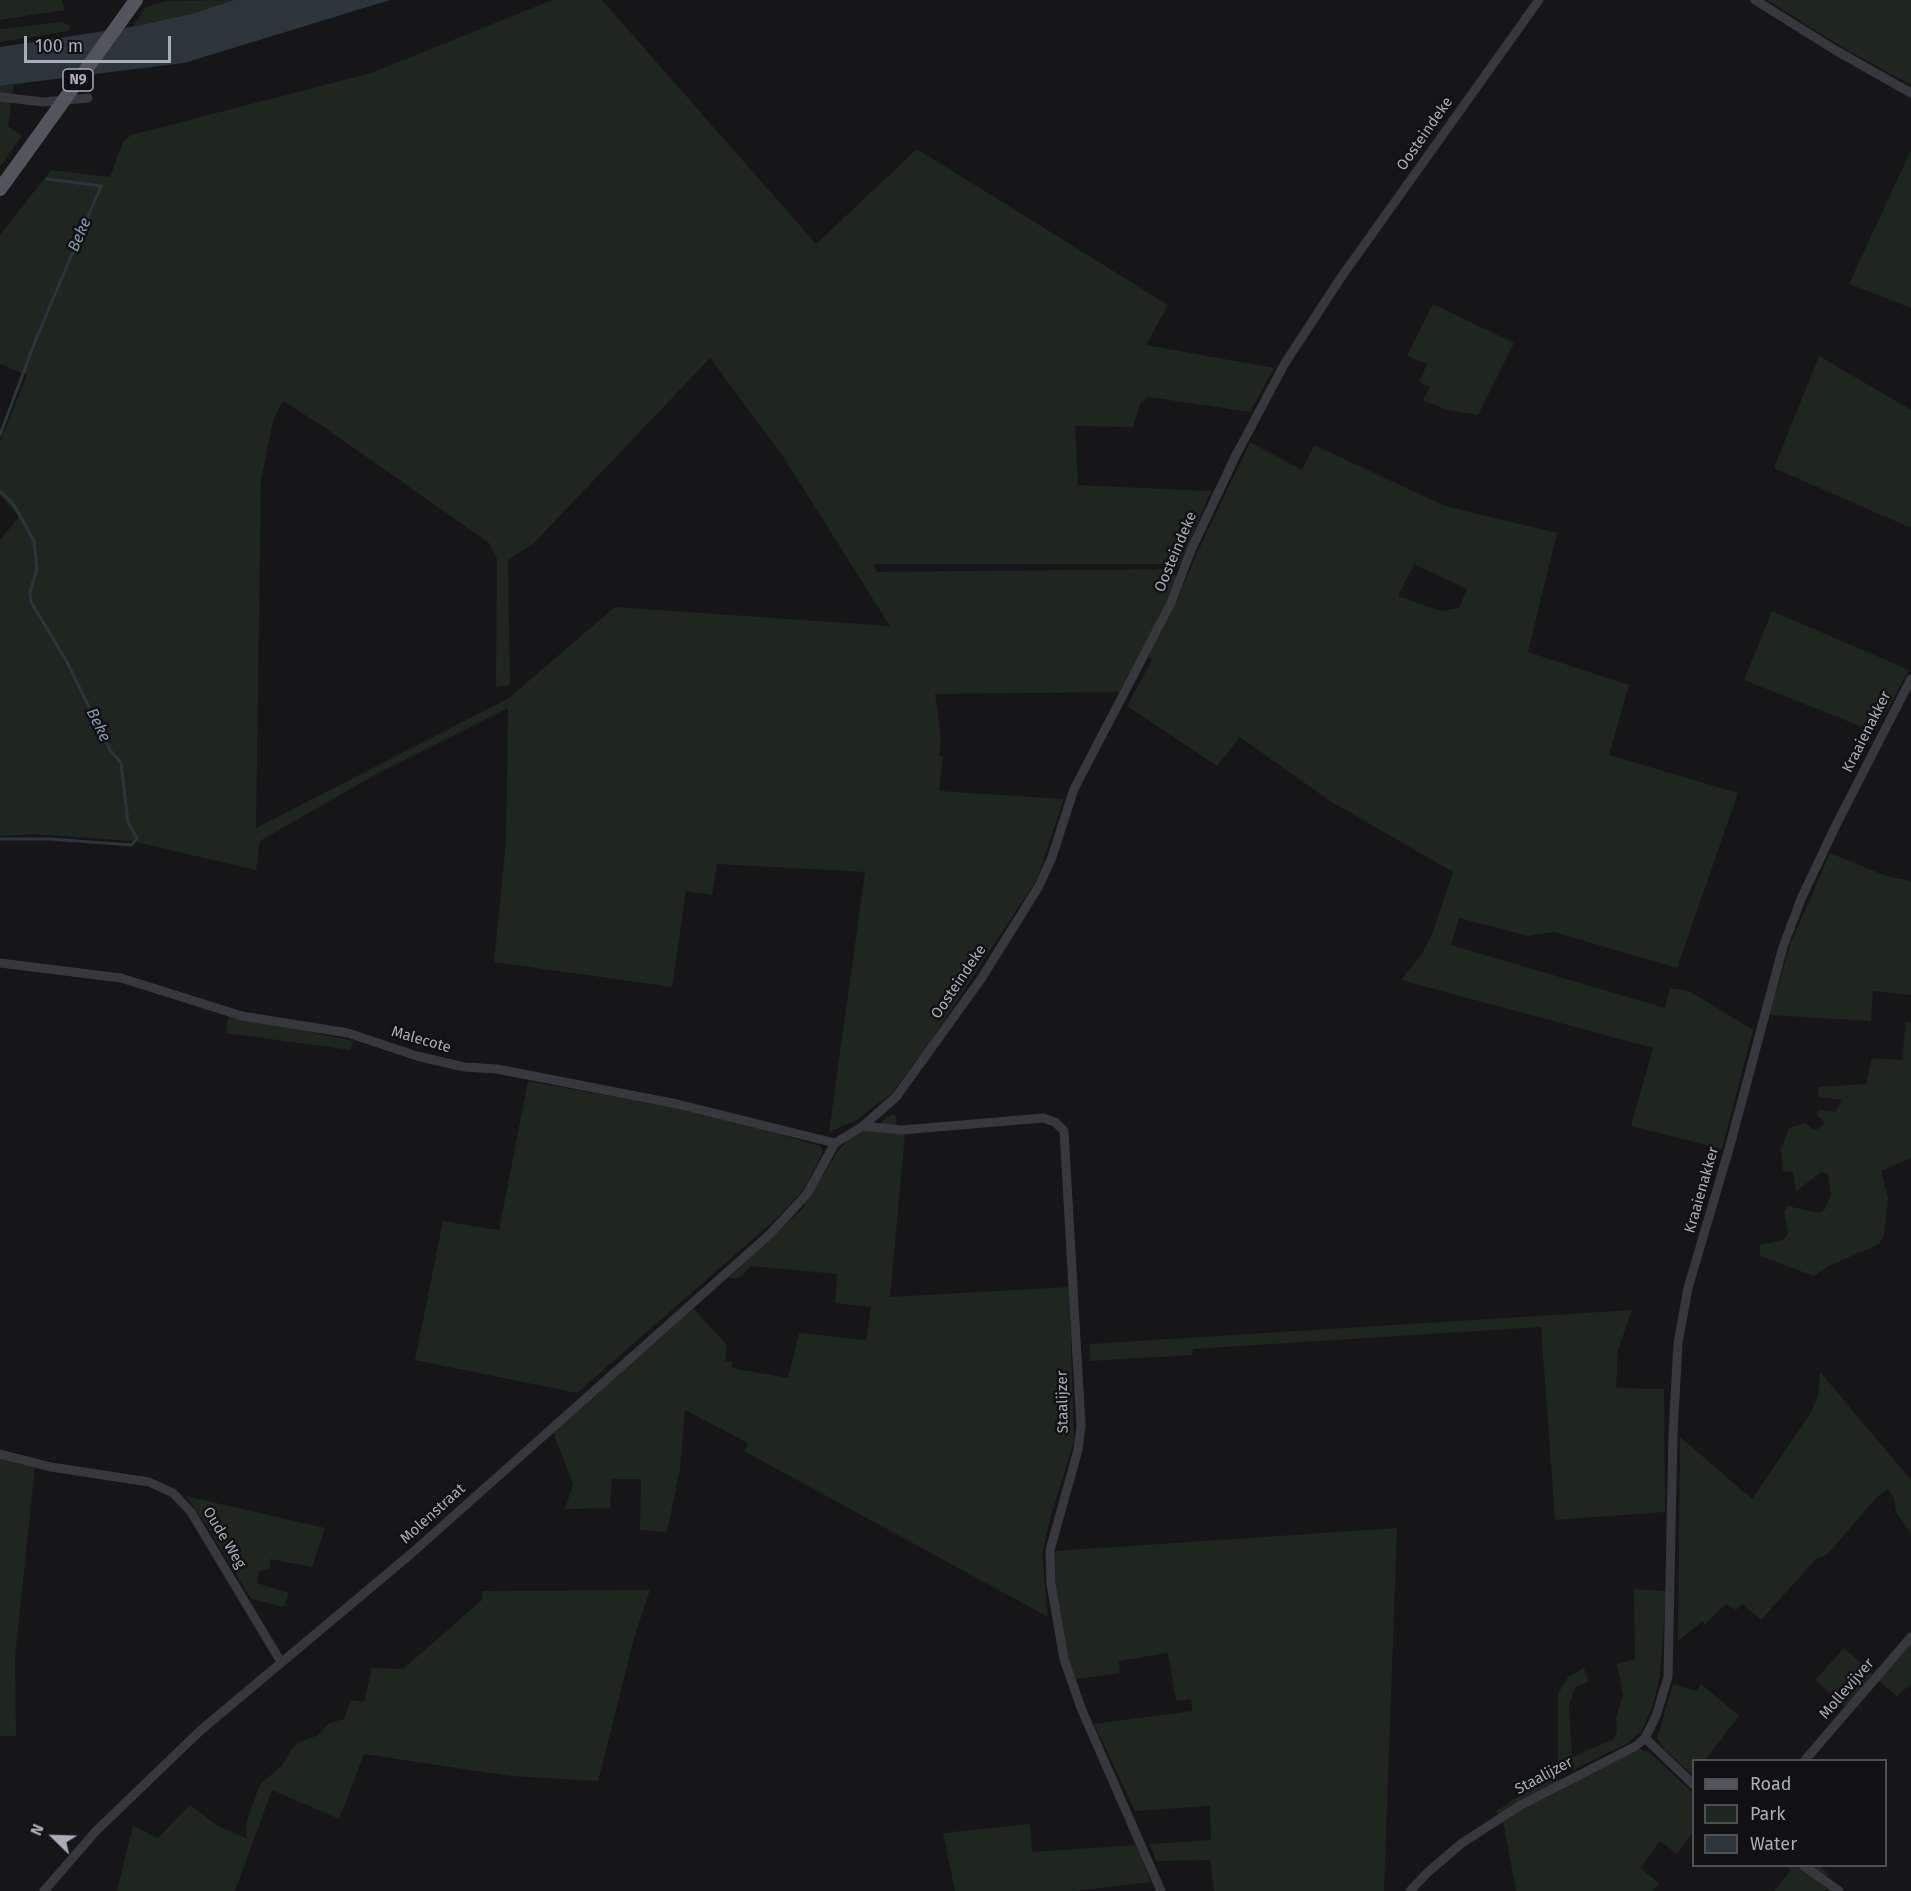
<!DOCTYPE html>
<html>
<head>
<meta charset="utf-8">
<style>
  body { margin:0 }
  #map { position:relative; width:1911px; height:1891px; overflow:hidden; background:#161618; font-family:"Fira Sans",sans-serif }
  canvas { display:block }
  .legend { position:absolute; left:1692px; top:1759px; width:195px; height:108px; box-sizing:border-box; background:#111113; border:2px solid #4d4f55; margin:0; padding:8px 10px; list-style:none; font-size:18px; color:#a8adb8 }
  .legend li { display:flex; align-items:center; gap:12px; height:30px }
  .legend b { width:30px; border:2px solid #4d4f55 }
  .north { position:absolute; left:24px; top:1807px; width:60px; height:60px; -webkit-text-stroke:4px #111113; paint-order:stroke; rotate:293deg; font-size:16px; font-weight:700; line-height:24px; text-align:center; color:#a8adb8 }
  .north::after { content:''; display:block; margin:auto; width:21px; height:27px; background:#a8adb8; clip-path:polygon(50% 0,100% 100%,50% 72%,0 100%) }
  .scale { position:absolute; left:24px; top:36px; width:147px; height:27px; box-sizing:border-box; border:3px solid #a8adb8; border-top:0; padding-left:8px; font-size:18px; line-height:21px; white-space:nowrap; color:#a8adb8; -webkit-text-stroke:4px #111113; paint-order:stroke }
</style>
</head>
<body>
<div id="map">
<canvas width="1911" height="1891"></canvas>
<ul class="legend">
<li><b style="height:8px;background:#53555c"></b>Road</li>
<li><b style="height:16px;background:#1e261f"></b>Park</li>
<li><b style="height:16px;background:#2c353c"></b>Water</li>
</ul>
<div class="north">N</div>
<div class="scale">100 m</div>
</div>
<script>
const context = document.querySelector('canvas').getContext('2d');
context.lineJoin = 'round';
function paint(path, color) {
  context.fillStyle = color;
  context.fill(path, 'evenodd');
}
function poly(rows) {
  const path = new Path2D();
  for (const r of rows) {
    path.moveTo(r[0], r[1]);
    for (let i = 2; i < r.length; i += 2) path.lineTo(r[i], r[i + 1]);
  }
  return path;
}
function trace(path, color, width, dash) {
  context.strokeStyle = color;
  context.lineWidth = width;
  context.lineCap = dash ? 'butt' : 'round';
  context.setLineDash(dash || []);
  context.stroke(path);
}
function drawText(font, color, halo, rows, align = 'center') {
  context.font = font + ' "Fira Sans",sans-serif';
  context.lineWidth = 5;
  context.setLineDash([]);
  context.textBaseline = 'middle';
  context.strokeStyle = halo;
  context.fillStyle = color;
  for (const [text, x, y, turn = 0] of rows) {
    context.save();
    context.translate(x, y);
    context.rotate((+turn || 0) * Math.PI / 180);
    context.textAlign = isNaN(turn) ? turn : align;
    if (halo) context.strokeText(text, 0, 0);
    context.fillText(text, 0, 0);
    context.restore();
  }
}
paint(poly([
  [0,0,62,0,65,10,0,20],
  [234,0,194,13,132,27,146,7,165,1],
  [552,0,602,0,816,244,917,149,1168,305,1146,345,1274,368,1250,412,1149,397,1141,402,1133,427,1075,426,1078,485,1211,491,1179,567,1161,564,873,564,877,572,1167,569,1178,577,1168,602,1119,692,935,694,941,737,939,756,943,756,939,791,1064,799,1037,879,930,1042,892,1093,855,1121,829,1132,865,872,717,864,712,895,686,891,672,987,494,962,506,842,508,708,373,776,260,841,256,870,131,841,33,834,0,836,0,540,19,517,0,495,0,442,27,375,0,364,0,235,51,170,110,177,123,142,131,135,371,73],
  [710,358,784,458,890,626,615,607,509,698,256,828,261,480,273,421,283,401,324,427,489,543,497,559,496,687,510,685,508,560,534,543],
  [1767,0,1911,0,1911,85,1842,47],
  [62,22,71,26,69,31,0,42,0,29],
  [14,85,8,126,22,136,0,167,0,86],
  [1911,150,1911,308,1849,284],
  [1433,304,1514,343,1478,415,1444,409,1423,400,1430,387,1419,382,1427,364,1407,356],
  [1819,356,1911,410,1911,528,1774,468],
  [1250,442,1302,470,1314,445,1445,506,1557,533,1528,652,1629,685,1609,755,1738,793,1677,968,1554,932,1528,936,1459,918,1451,945,1665,1008,1670,988,1689,991,1753,1030,1722,1149,1631,1126,1653,1048,1401,980,1422,954,1432,934,1453,872,1330,801,1240,737,1217,766,1127,706,1152,660,1148,657,1176,603,1197,553],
  [1414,564,1467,589,1459,608,1441,611,1398,596],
  [1772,611,1909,670,1875,732,1744,680],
  [1830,853,1886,876,1911,881,1911,995,1873,991,1871,1021,1769,1015,1791,942],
  [228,1017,301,1030,354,1041,350,1050,226,1033],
  [1906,1022,1911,1023,1911,1158,1881,1171,1888,1198,1884,1236,1879,1244,1829,1266,1814,1276,1760,1256,1760,1245,1783,1240,1788,1234,1784,1211,1788,1206,1819,1213,1825,1209,1831,1195,1828,1175,1822,1172,1796,1191,1793,1172,1783,1171,1781,1149,1789,1128,1805,1123,1814,1130,1822,1127,1825,1123,1816,1114,1820,1110,1836,1112,1842,1100,1819,1097,1818,1087,1866,1084,1872,1058,1902,1060],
  [528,1081,674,1108,758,1128,820,1146,823,1152,804,1189,778,1217,577,1393,415,1360,443,1221,499,1230],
  [893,1114,896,1116,897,1134,905,1134,890,1297,1069,1287,1074,1441,1049,1523,1042,1555,1048,1617,744,1451,748,1443,685,1410,680,1469,667,1532,640,1530,641,1479,612,1479,610,1508,565,1509,573,1484,553,1432,693,1308,727,1345,725,1361,732,1362,732,1368,788,1378,799,1333,866,1340,871,1307,835,1303,837,1274,750,1266,742,1276,735,1279,729,1277,802,1209,838,1151,848,1140,864,1131,883,1131,883,1120],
  [1632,1310,1618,1350,1616,1388,1664,1389,1665,1512,1555,1520,1541,1327,1193,1349,1192,1355,1089,1361,1090,1344],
  [1820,1372,1911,1480,1911,1534,1896,1512,1894,1498,1887,1489,1876,1498,1834,1547,1823,1557,1817,1558,1761,1620,1742,1604,1736,1610,1726,1604,1705,1624,1703,1621,1678,1641,1680,1437,1752,1499,1810,1414,1818,1396],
  [0,1457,35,1467,15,1658,16,1736,0,1736],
  [186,1496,325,1528,312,1567,270,1559,270,1568,259,1572,257,1583,289,1593,284,1607,251,1599,207,1526],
  [1397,1528,1384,1891,1214,1891,1210,1860,1156,1861,1150,1844,1211,1840,1210,1806,1135,1811,1094,1724,1192,1711,1191,1699,1176,1701,1168,1653,1119,1661,1120,1673,1076,1679,1068,1659,1056,1591,1055,1551],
  [1634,1589,1666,1591,1660,1676,1653,1705,1642,1730,1628,1743,1573,1770,1572,1761,1558,1766,1558,1694,1568,1677,1584,1668,1588,1682,1575,1687,1569,1706,1572,1757,1614,1739,1617,1732,1616,1718,1623,1695,1617,1664,1635,1659],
  [650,1590,635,1635,598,1781,510,1776,364,1754,339,1819,272,1790,235,1891,117,1891,133,1826,158,1838,190,1805,218,1826,246,1838,247,1820,260,1784,282,1766,291,1750,298,1743,318,1735,329,1723,344,1719,351,1700,364,1702,372,1668,403,1669,482,1600,483,1591],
  [1911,1644,1911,1684,1897,1696,1879,1681],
  [1844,1648,1873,1675,1845,1707,1815,1680],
  [1673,1684,1696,1691,1701,1684,1739,1716,1705,1760,1694,1760,1693,1776,1664,1749,1657,1738],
  [1640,1749,1649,1752,1693,1793,1693,1832,1677,1854,1660,1841,1640,1868,1659,1883,1653,1891,1516,1891,1504,1826,1496,1811,1556,1773,1561,1788],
  [1030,1824,1032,1852,1136,1845,1151,1882,1073,1891,955,1891,943,1833],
  [1787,1866,1819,1866,1829,1874,1821,1884,1827,1889,1825,1891,1774,1891,1791,1870]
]), '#1e261f');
paint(poly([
  [234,0,390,0,184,63,0,86,0,47,137,26,194,13]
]), '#2c353c');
trace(poly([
  [0,435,36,339,101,186,47,179],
  [0,491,14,505,34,541,37,569,30,592,31,602,67,662,110,750,121,763,128,822,137,838,132,845,49,839,0,839]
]), '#2c353c', 3);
trace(poly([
  [1755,0,1835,50,1911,93],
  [0,97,43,102,88,98],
  [0,963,121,978,242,1016,348,1033,417,1056,464,1067,497,1069,677,1104,835,1143],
  [863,1126,902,1130,1043,1118,1055,1122,1064,1131,1081,1426,1078,1450,1050,1550,1051,1584,1064,1659,1081,1708,1161,1891],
  [0,1454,51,1467,149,1482,173,1493,191,1512,281,1662],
  [1645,1738,1694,1785],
  [1805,1760,1911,1637],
  [1804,1866,1839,1891],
  [44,1891,96,1831,201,1730,412,1553,770,1234,807,1194,835,1143,863,1126,896,1097,981,979,1039,886,1052,857,1074,789,1171,603,1191,550,1236,455,1285,363,1342,276,1539,0],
  [1410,1891,1428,1872,1462,1843,1521,1805,1636,1746,1645,1738,1656,1716,1668,1677,1673,1434,1678,1343,1688,1288,1729,1149,1783,947,1801,899,1836,825,1911,679]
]), '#37383d', 9);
trace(poly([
  [0,189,21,160]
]), '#53555c', 14);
trace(poly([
  [21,160,136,0]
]), '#53555c', 14);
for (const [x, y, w] of [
  [78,80,30]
]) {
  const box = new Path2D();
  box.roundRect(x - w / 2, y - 11, w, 22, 4.5);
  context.fillStyle = '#111113';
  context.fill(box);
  trace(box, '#a8adb8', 1.5);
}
drawText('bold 14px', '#a8adb8', null, [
  ["N9",78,80]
]);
drawText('15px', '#a8adb8', '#111113', [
  ["Oosteindeke",1425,134,-55],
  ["Oosteindeke",1176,552,-67],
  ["Kraaienakker",1867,732,-63],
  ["Oosteindeke",959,982,-56],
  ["Malecote",421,1040,16],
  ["Kraaienakker",1702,1190,-74],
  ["Staalijzer",1063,1402,-91],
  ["Molenstraat",433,1514,-42],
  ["Oude Weg",224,1538,59],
  ["Mollevijver",1847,1689,-49],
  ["Staalijzer",1544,1776,-28]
]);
drawText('italic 16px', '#7f9bb3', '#111113', [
  ["Beke",80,235,-67],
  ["Beke",98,725,64]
]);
</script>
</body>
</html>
